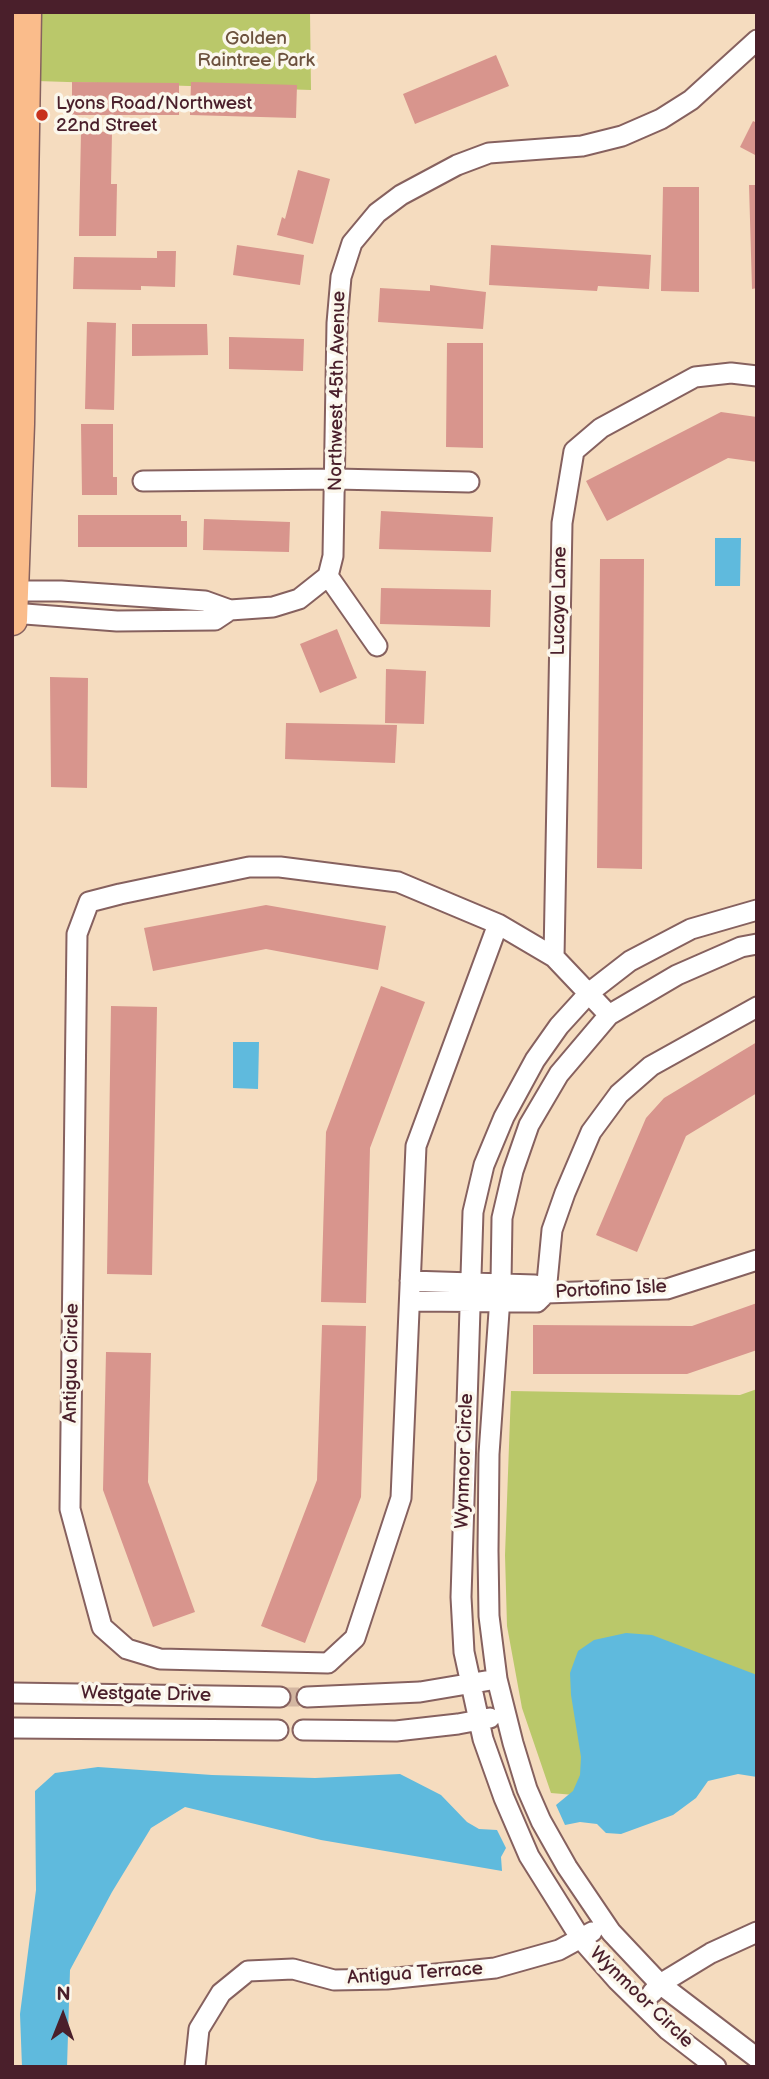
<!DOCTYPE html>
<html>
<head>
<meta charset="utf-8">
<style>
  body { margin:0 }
  #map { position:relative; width:769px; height:2079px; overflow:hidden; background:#f5dcbf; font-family:"Balsamiq Sans",sans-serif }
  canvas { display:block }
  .frame { position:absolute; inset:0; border:14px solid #4a1f2b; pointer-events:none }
  .north { position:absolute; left:28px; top:1981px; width:70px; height:70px; -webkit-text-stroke:5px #fbf7ec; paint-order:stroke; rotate:1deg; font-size:19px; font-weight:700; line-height:28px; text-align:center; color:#4a1f2b }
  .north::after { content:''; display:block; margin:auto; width:24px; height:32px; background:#4a1f2b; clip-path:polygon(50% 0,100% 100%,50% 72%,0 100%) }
</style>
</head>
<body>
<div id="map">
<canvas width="769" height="2079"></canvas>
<div class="frame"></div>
<div class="north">N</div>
</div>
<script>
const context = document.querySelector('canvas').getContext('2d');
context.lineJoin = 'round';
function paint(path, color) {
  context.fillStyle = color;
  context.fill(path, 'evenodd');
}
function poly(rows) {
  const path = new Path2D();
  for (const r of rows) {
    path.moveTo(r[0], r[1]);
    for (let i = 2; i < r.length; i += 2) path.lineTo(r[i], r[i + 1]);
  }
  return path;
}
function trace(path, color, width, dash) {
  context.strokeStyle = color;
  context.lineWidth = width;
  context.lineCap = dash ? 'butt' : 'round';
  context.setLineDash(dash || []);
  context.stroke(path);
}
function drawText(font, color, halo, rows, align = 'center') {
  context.font = font + ' "Balsamiq Sans",sans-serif';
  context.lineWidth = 7;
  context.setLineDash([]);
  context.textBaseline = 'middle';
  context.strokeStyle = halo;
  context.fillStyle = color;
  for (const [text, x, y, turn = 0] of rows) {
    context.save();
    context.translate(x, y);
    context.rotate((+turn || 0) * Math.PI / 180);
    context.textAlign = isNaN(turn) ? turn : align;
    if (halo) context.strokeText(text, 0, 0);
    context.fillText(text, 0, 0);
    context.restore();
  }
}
paint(poly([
  [39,12,310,12,311,90,37,81],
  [757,1389,757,1746,586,1796,551,1793,522,1708,507,1626,505,1555,511,1391,740,1395]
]), '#bac86a');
paint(poly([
  [715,538,741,538,740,586,715,586],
  [233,1042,259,1042,258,1089,233,1088],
  [626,1633,652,1635,757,1675,757,1777,738,1774,708,1781,696,1798,673,1815,621,1834,606,1833,597,1824,580,1822,565,1825,556,1805,573,1791,580,1775,581,1757,571,1695,570,1673,578,1651,594,1640],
  [98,1767,212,1775,315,1778,400,1774,441,1795,467,1822,479,1829,497,1830,506,1848,501,1857,502,1871,321,1840,185,1807,151,1828,112,1892,70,1970,67,2067,22,2067,20,2014,36,1890,35,1791,55,1773]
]), '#5fbadd');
paint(poly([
  [496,55,509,86,415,124,403,94],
  [72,82,179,83,179,115,72,115],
  [191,82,297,85,296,118,190,115],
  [753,121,757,123,757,156,740,147],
  [81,131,112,132,111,184,117,184,116,236,79,236],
  [298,170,330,179,313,244,277,235,282,217,285,219],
  [749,185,757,185,757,288,752,289],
  [663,187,699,187,699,292,661,291],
  [237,245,304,255,300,285,233,275],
  [491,245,651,255,649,289,598,286,597,291,489,285],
  [157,251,176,251,175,287,141,286,141,290,73,289,74,257,157,258],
  [430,285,486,292,483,329,378,322,380,288,430,291],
  [87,322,116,323,114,410,85,409],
  [132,324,207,324,208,355,132,356],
  [229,337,304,339,303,371,229,369],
  [447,343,483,343,483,448,446,447],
  [721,412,757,417,757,462,728,458,607,521,586,481],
  [81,424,113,424,113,477,117,477,117,495,82,495],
  [381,511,493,517,491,552,379,549],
  [78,515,181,515,181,521,187,521,187,547,78,547],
  [204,519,290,522,289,552,203,550],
  [600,559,644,559,642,869,597,868],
  [381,588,491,590,490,627,380,624],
  [337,629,357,678,320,693,300,644],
  [386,669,426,671,424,724,385,723],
  [50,677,88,678,87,788,51,787],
  [286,723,397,725,395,763,285,759],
  [266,905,386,926,378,970,266,949,153,971,144,928],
  [381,986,425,1002,370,1148,366,1303,321,1302,326,1132],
  [111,1006,157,1007,152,1275,107,1274],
  [757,1042,757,1093,686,1136,637,1252,596,1235,646,1118,664,1098],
  [757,1303,757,1350,687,1374,533,1374,533,1325,692,1326],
  [322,1325,366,1326,361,1497,305,1643,261,1626,317,1480],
  [106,1352,151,1353,148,1482,195,1612,153,1627,103,1490]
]), '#d8958d');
trace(poly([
  [280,1697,307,1697]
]), '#d3b6a1', 19, [19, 10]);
const minor = poly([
  [143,481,336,479,469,482],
  [328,576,333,556,337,323,341,277,352,243,377,213,401,195,457,165,489,153,582,146,622,136,661,119,691,100,757,40],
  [328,576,377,646],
  [12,591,61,591,205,601,230,610,273,607,299,599,328,576],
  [12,613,117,621,215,620,230,610],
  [249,867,280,867,398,882,498,924,416,1146,401,1498,355,1638,328,1663,160,1659,127,1649,102,1627,70,1509,77,934,89,902,120,894,249,867],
  [498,924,554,957,609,1015],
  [757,944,741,947,677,975,609,1015,559,1074,529,1125,513,1171,502,1218,501,1283,489,1454,488,1551,489,1616,497,1679,513,1743,527,1789,541,1821,567,1867,611,1932,660,1984,757,2058],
  [554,957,562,523,574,451,601,428,695,377,731,373,757,376],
  [410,1281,535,1285,546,1293,667,1289,757,1260],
  [410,1301,537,1302,546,1293,552,1230,565,1193,591,1132,619,1094,651,1066,757,1007],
  [12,1693,280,1697],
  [307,1697,420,1692,497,1679],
  [12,1728,278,1730],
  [303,1730,396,1731,458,1724,490,1718],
  [652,1993,660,1984,711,1953,757,1932],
  [195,2067,199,2029,221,1993,248,1971,293,1969,334,1980,387,1979,495,1968,559,1950,592,1932],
  [716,2067,668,2030,617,1980,581,1939,529,1856,504,1798,483,1739,464,1652,461,1597,473,1212,484,1165,504,1117,535,1060,559,1026,590,992,630,961,691,929,757,910]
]);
const primary = poly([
  [12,620,19,424,26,12]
]);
trace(minor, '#86615f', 23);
trace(primary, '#86615f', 33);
trace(minor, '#fff', 19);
trace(primary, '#fabc8b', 30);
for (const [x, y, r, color] of [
  [42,115,7,"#c8321e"]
]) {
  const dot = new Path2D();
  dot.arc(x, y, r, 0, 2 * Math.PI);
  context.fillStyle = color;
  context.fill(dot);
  trace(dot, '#fbf7ec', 2.5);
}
drawText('19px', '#6c523e', '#fbf7ec', [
  ["Golden",256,39],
  ["Raintree Park",256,61]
]);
drawText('19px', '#4a1f2b', '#fbf7ec', [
  ["Lyons Road/Northwest",56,104],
  ["22nd Street",56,126]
], 'left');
drawText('19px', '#4a1f2b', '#fbf7ec', [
  ["Northwest 45th Avenue",338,391,-89],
  ["Lucaya Lane",560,601,-89],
  ["Portofino Isle",611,1290,-3],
  ["Antigua Circle",72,1363,-89],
  ["Wynmoor Circle",465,1461,-88],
  ["Westgate Drive",146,1695,1],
  ["Antigua Terrace",415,1974,-4],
  ["Wynmoor Circle",641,1998,44]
]);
</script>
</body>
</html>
